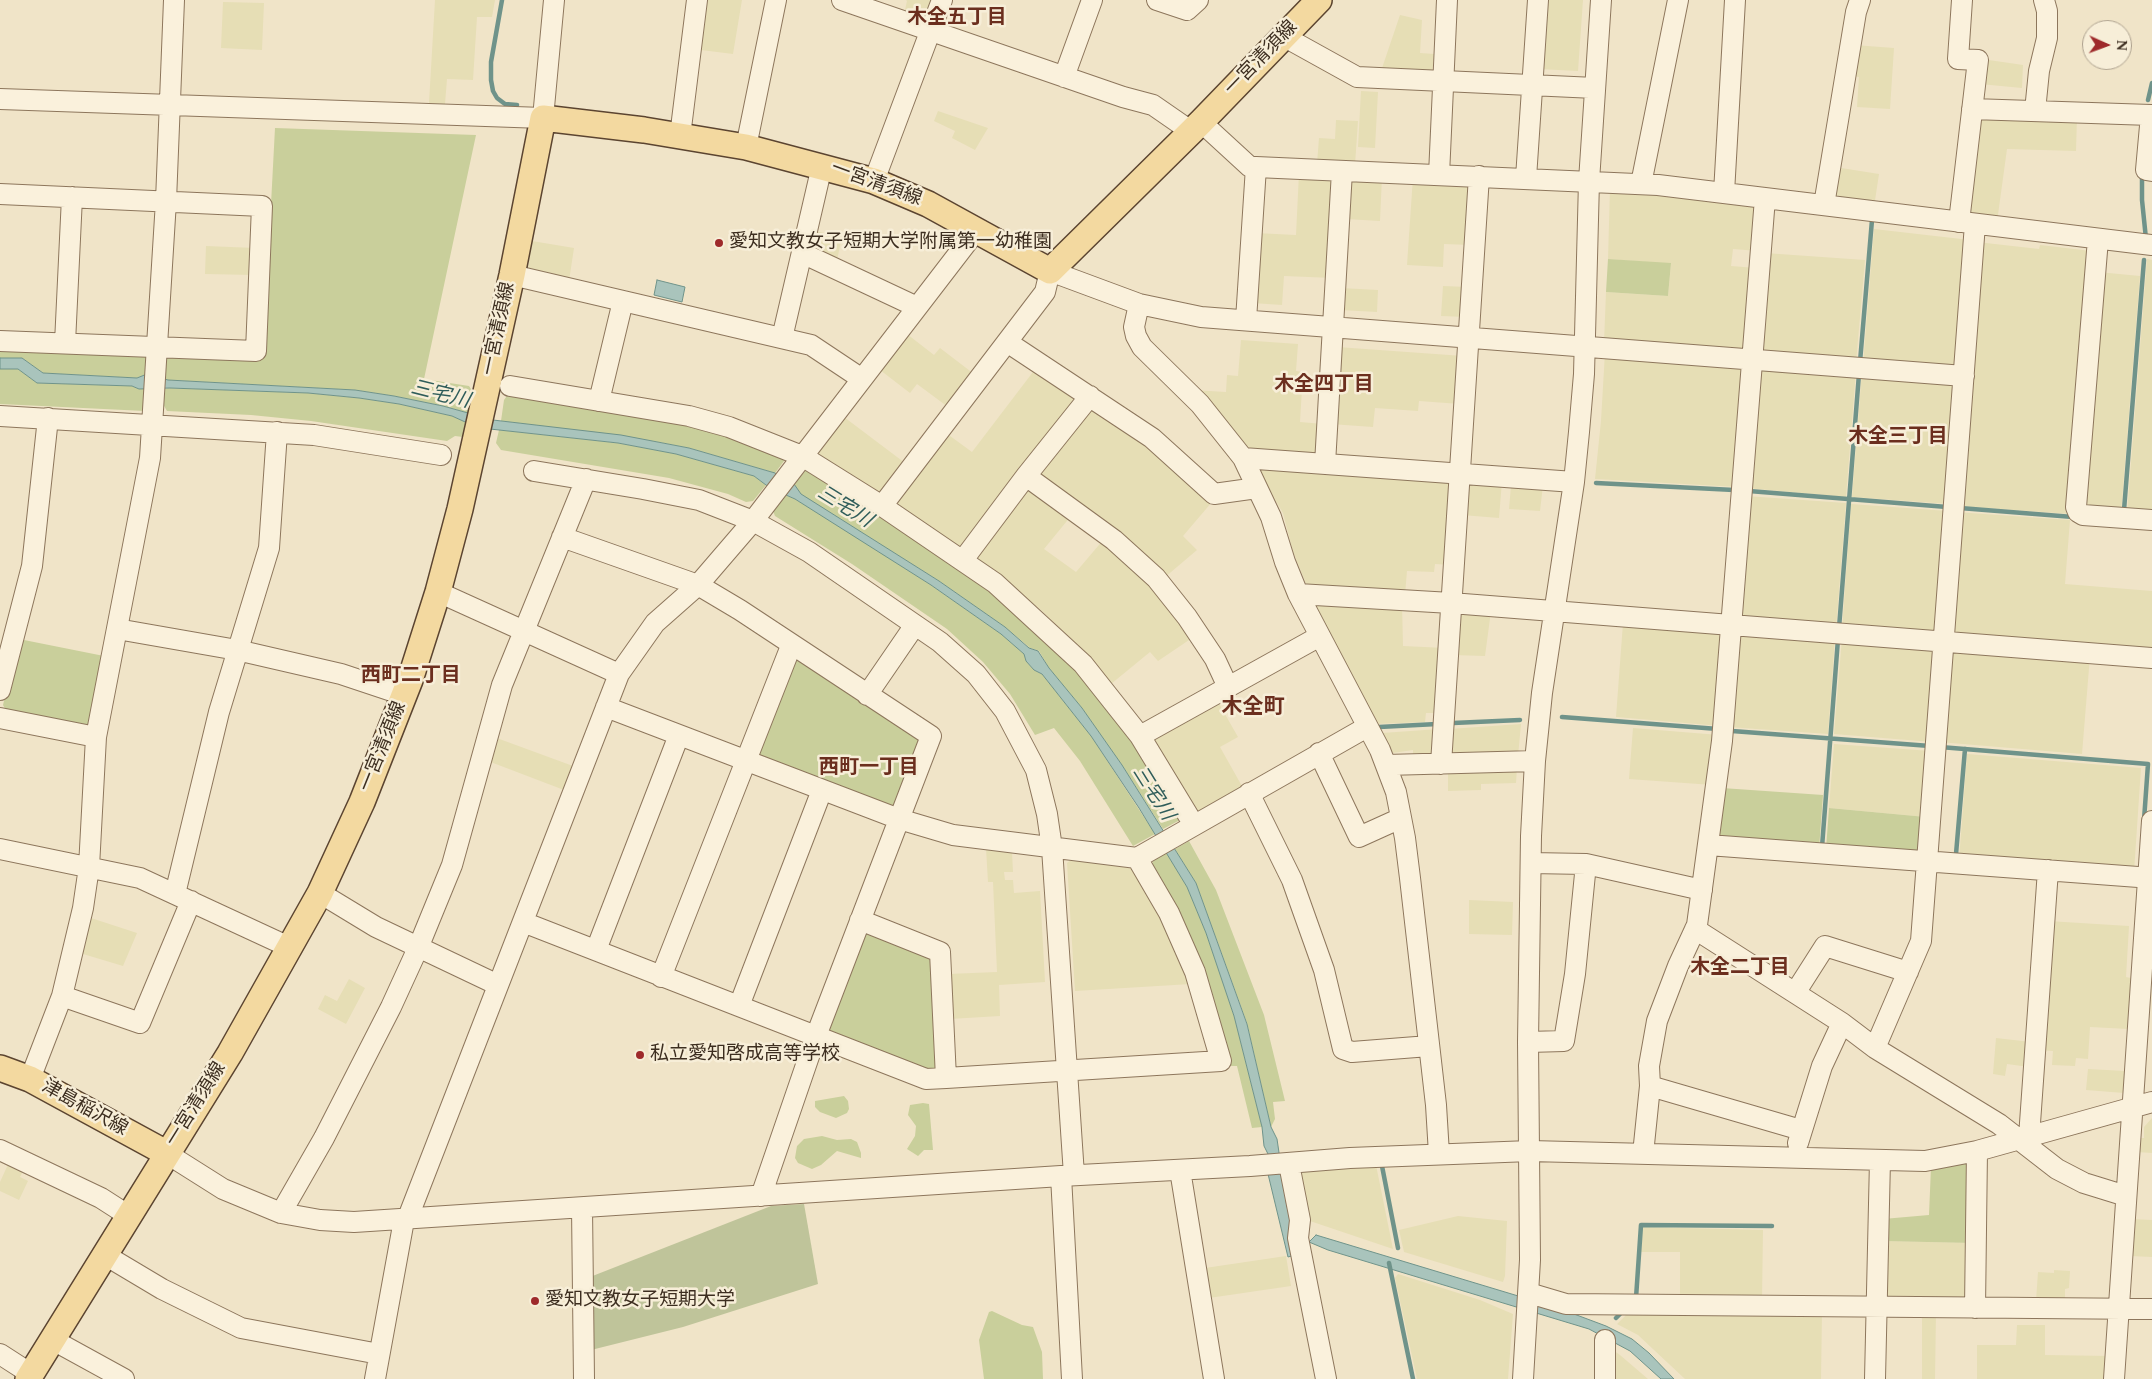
<!DOCTYPE html>
<html>
<head>
<meta charset="utf-8">
<style>
  body { margin:0 }
  #map { position:relative; width:2152px; height:1379px; overflow:hidden; background:#f0e4c8; font-family:Spectral,serif }
  canvas { display:block }
  .north { position:absolute; left:2082px; top:20px; width:50px; height:50px; box-sizing:border-box; background:#f7eed8; border:1px solid #ada18e; border-radius:50%; rotate:92deg; font-size:14px; font-weight:700; line-height:20px; text-align:center; color:#3d2e20 }
  .north::after { content:''; display:block; margin:auto; width:18px; height:22px; background:#9e2a2b; clip-path:polygon(50% 0,100% 100%,50% 72%,0 100%) }
</style>
</head>
<body>
<div id="map">
<canvas width="2152" height="1379"></canvas>
<div class="north">N</div>
</div>
<script>
const context = document.querySelector('canvas').getContext('2d');
context.lineJoin = 'round';
function paint(path, color) {
  context.fillStyle = color;
  context.fill(path, 'evenodd');
}
function poly(rows) {
  const path = new Path2D();
  for (const r of rows) {
    path.moveTo(r[0], r[1]);
    for (let i = 2; i < r.length; i += 2) path.lineTo(r[i], r[i + 1]);
  }
  return path;
}
function trace(path, color, width, dash) {
  context.strokeStyle = color;
  context.lineWidth = width;
  context.lineCap = dash ? 'butt' : 'round';
  context.setLineDash(dash || []);
  context.stroke(path);
}
function drawText(font, color, halo, rows, align = 'center') {
  context.font = font + ' Spectral,"Noto Sans JP",serif';
  context.lineWidth = 5;
  context.setLineDash([]);
  context.textBaseline = 'middle';
  context.strokeStyle = halo;
  context.fillStyle = color;
  for (const [text, x, y, turn = 0] of rows) {
    context.save();
    context.translate(x, y);
    context.rotate((+turn || 0) * Math.PI / 180);
    context.textAlign = isNaN(turn) ? turn : align;
    if (halo) context.strokeText(text, 0, 0);
    context.fillText(text, 0, 0);
    context.restore();
  }
}
paint(poly([
  [435,0,495,0,492,17,477,17,473,80,447,79,445,104,429,103],
  [698,0,742,0,733,54,693,49],
  [906,0,938,0,930,23,904,15,907,1],
  [1542,0,1583,0,1578,71,1539,69],
  [223,2,264,3,262,50,221,48],
  [1400,15,1422,20,1420,53,1434,54,1432,77,1380,74],
  [1854,45,1894,48,1890,109,1857,107,1859,77,1850,76],
  [1982,59,2023,65,2022,88,1980,84],
  [1361,91,1378,92,1375,148,1358,147],
  [938,111,988,128,975,150,952,138,955,131,934,121],
  [2077,117,2076,151,2007,149,1997,222,1968,218,1975,119],
  [1336,120,1358,121,1355,165,1317,164,1319,138,1335,139],
  [1835,167,1879,174,1874,207,1835,201],
  [1299,173,1334,174,1333,278,1284,276,1282,305,1252,303,1256,233,1296,235],
  [1382,176,1380,221,1346,219,1348,179],
  [1413,177,1470,181,1470,245,1444,244,1443,267,1407,265],
  [1610,189,1756,203,1758,251,1733,249,1731,266,1756,268,1749,350,1604,343,1606,292,1668,296,1671,264,1608,259],
  [1874,229,1970,240,1960,368,1863,364],
  [815,231,842,237,837,260,816,252,813,247],
  [532,241,574,248,569,281,533,274,528,267],
  [1977,242,2039,249,2040,245,2091,251,2071,514,1956,506],
  [206,246,255,248,254,275,205,274],
  [1765,253,1865,260,1856,363,1763,356,1766,306],
  [2147,259,2152,260,2152,515,2127,513],
  [2098,272,2140,276,2121,513,2085,510],
  [1443,286,1468,287,1466,317,1441,316],
  [1341,288,1378,290,1377,312,1340,310],
  [907,334,934,355,940,348,974,374,948,407,917,384,910,393,880,370],
  [1241,340,1298,344,1296,371,1303,372,1300,422,1323,424,1316,456,1248,452,1192,390,1226,392,1227,375,1238,376],
  [1337,347,1463,356,1460,404,1419,401,1418,411,1375,408,1373,427,1331,424],
  [1605,352,1743,362,1738,487,1595,479,1601,421],
  [1036,368,1076,393,1077,402,965,547,958,548,897,507,895,499,946,433,972,452],
  [1756,368,1856,371,1846,497,1746,488],
  [1862,371,1954,379,1949,504,1852,497],
  [1089,408,1140,434,1212,502,1183,536,1197,550,1164,578,1042,479,1041,471],
  [844,417,905,463,882,493,876,494,819,458,819,450],
  [1255,467,1454,478,1451,565,1435,564,1434,572,1407,571,1405,595,1307,586,1293,552,1283,513],
  [1502,481,1499,518,1462,515,1464,482],
  [1543,485,1540,511,1509,509,1511,486],
  [1033,489,1071,516,1044,549,1076,572,1104,539,1152,585,1192,638,1158,661,1150,652,1111,684,1070,638,1040,609,977,561,977,554,1025,490],
  [1746,496,1846,503,1836,629,1741,623],
  [1851,504,1948,511,1940,633,1842,630],
  [1956,512,2070,520,2065,584,2152,591,2152,654,1951,639],
  [1314,602,1402,604,1403,646,1445,648,1440,713,1426,713,1425,722,1376,724],
  [1491,611,1485,656,1452,655,1455,614],
  [1623,623,1722,629,1720,726,1616,717],
  [1741,631,1835,638,1828,734,1728,727],
  [1842,638,1935,644,1932,742,1834,734],
  [1946,650,2090,656,2082,754,1939,742],
  [1218,702,1238,737,1220,747,1243,788,1201,812,1193,810,1154,745,1155,737],
  [1521,724,1518,756,1449,757,1449,729],
  [1633,728,1719,735,1713,785,1629,779],
  [1439,729,1438,753,1413,758,1413,750,1393,753,1382,733],
  [494,737,573,766,564,790,488,761],
  [1834,744,1931,751,1926,817,1829,808],
  [1967,754,2141,768,2134,872,1959,860],
  [1517,768,1516,783,1481,784,1481,790,1448,791,1448,770],
  [986,848,1012,852,1013,872,1004,872,1005,880,1013,880,1014,893,1040,891,1045,982,999,985,1000,1016,950,1019,948,974,997,972,993,882,988,882],
  [1072,859,1132,866,1138,871,1191,984,1075,991,1067,863],
  [1469,900,1513,902,1512,935,1469,934],
  [91,918,137,933,123,966,83,954],
  [2048,921,2129,926,2126,977,2131,978,2128,1029,2090,1027,2088,1059,2076,1058,2075,1066,2052,1065,2053,1051,2039,1050],
  [349,979,365,988,346,1024,318,1009,325,995,337,1001],
  [1996,1038,2031,1042,2029,1067,2007,1064,2005,1076,1993,1074],
  [2088,1069,2125,1071,2124,1093,2086,1090],
  [2152,1118,2152,1153,2137,1152,2138,1138,2144,1138,2144,1127],
  [10,1160,25,1167,20,1177,28,1181,19,1200,0,1191,0,1182],
  [1376,1165,1393,1249,1307,1220,1297,1171],
  [1458,1216,1507,1221,1505,1276,1503,1282,1404,1252,1399,1230],
  [2132,1219,2152,1220,2152,1257,2130,1256],
  [1642,1227,1763,1230,1762,1300,1680,1299,1680,1252,1641,1252],
  [1882,1241,1972,1243,1971,1302,1884,1301],
  [1286,1256,1291,1286,1209,1298,1205,1268],
  [2054,1270,2070,1271,2069,1288,2065,1289,2065,1303,2036,1301,2038,1272,2054,1273],
  [1398,1274,1480,1300,1513,1314,1508,1379,1417,1379,1395,1278],
  [1630,1311,1822,1313,1821,1379,1685,1379,1638,1335,1617,1324],
  [1922,1313,1936,1313,1935,1379,1922,1379],
  [2017,1325,2045,1325,2045,1355,2110,1356,2108,1379,1977,1379,1977,1345,2016,1345],
  [1613,1350,1620,1355,1648,1379,1610,1379]
]), '#e6deb5');
paint(poly([
  [275,128,476,135,424,379,469,386,473,392,468,413,443,406,394,396,355,390,168,380,163,378,164,360,169,353,263,357],
  [1608,259,1671,263,1668,296,1606,292],
  [0,347,148,356,147,374,137,378,43,373,22,358,0,358],
  [0,369,18,369,37,383,132,386,139,389,146,389,145,411,0,404],
  [170,388,308,393,359,398,399,404,452,416,466,422,463,437,455,436,447,441,311,421,251,415,167,411,163,404,164,389],
  [509,393,673,419,782,454,784,461,775,473,689,448,658,442,501,421,504,400],
  [499,430,618,443,676,454,754,476,766,485,753,501,746,502,728,494,669,478,501,450,496,443],
  [807,469,963,568,1056,644,1121,721,1180,820,1163,829,1122,765,1082,708,1049,668,1039,651,1030,648,1005,627,939,581,800,494,794,484],
  [785,495,795,499,842,528,931,585,1001,634,1024,654,1026,661,1034,670,1042,674,1091,736,1155,834,1133,846,1080,761,1054,728,1035,735,1010,694,983,662,947,629,852,564,775,516,773,511],
  [19,639,104,656,92,721,84,727,7,712,3,705],
  [800,658,920,737,921,743,897,805,892,807,760,757,758,751,793,661],
  [1722,788,1823,795,1819,849,1716,838],
  [1829,808,1926,817,1923,852,1826,849],
  [1189,841,1216,890,1264,1015,1285,1101,1273,1102,1275,1119,1271,1127,1247,1023,1196,883,1175,849],
  [1166,852,1187,887,1206,933,1234,1016,1262,1127,1252,1128,1237,1066,1231,1066,1220,1022,1152,868,1153,860],
  [869,930,932,959,938,1069,934,1073,829,1035,826,1027,862,933],
  [844,1096,848,1101,849,1109,847,1113,836,1118,820,1112,815,1107,815,1101],
  [923,1103,929,1104,933,1150,924,1150,918,1156,907,1149,915,1136,916,1126,908,1115,910,1105],
  [822,1136,837,1140,851,1139,857,1142,861,1153,861,1158,837,1151,821,1165,812,1169,798,1163,795,1158,797,1146,804,1139],
  [1973,1159,1972,1243,1882,1241,1883,1219,1929,1215,1931,1167],
  [992,1311,1022,1325,1033,1327,1042,1352,1043,1379,984,1379,979,1340,989,1312]
]), '#c9cf9b');
paint(poly([
  [804,1204,818,1284,683,1327,591,1350,590,1277,771,1206]
]), '#bfc49a');
const water = poly([
  [657,280,685,287,682,302,654,295,657,280],
  [0,358,22,358,43,373,137,378,147,374,168,380,355,390,394,396,443,406,493,420,621,435,689,448,775,473,794,484,801,494,939,581,1005,627,1029,648,1038,651,1049,668,1082,708,1122,765,1196,883,1247,1024,1271,1127,1277,1139,1287,1207,1294,1216,1295,1255,1288,1257,1268,1174,1268,1154,1264,1146,1262,1127,1234,1016,1206,933,1187,887,1139,808,1091,736,1042,674,1034,670,1026,661,1024,654,1001,634,931,585,795,499,770,488,754,476,676,454,618,443,490,429,474,426,452,416,399,404,359,398,308,393,170,388,139,389,132,386,37,383,18,369,0,369,0,358],
  [1316,1235,1558,1308,1606,1326,1632,1339,1649,1353,1674,1379,1661,1379,1630,1351,1589,1329,1328,1250,1309,1242,1316,1235]
]);
paint(water, '#a9c4bc');
trace(water, '#6f938a', 1);
trace(poly([
  [502,0,491,62,491,80,493,91,497,98,505,104,517,105],
  [2148,100,2152,83],
  [2142,174,2142,200,2146,239],
  [1860,362,1872,220],
  [1596,483,1734,490],
  [1749,491,1947,507],
  [1960,508,2073,517],
  [2124,510,2144,260],
  [1839,628,1859,374],
  [1562,717,1718,729],
  [1453,723,1520,720],
  [1379,727,1437,724],
  [1732,731,1930,746],
  [1940,747,2148,764,2144,820],
  [1822,847,1838,639],
  [1956,854,1965,749],
  [1382,1166,1398,1248],
  [1389,1263,1413,1379],
  [1636,1298,1641,1225,1772,1226],
  [1616,1318,1622,1312]
]), '#6f938a', 4.5);
const minor = poly([
  [842,0,1123,97,1153,105,1192,132],
  [1157,0,1187,10,1198,0],
  [1283,36,1357,77,1595,88],
  [1064,77,1092,0],
  [0,99,543,118,554,0],
  [1972,109,2151,115,2146,170,2152,171],
  [2035,111,2039,71,2047,38,2047,11,2044,0],
  [1201,122,1250,167,1256,167,1246,320],
  [680,136,697,0],
  [746,147,776,0],
  [1256,167,1658,185,2152,245],
  [1439,175,1447,0],
  [1526,178,1538,0],
  [874,181,942,0],
  [1641,184,1678,0],
  [1724,193,1735,0],
  [0,194,262,206,256,351,0,341],
  [1824,205,1856,12,1860,0],
  [1959,222,1978,60,1958,59,1962,0],
  [2098,239,2076,507,2078,512,2083,515,2152,520],
  [802,253,917,307],
  [512,275,811,345,862,379],
  [1139,304,1134,327,1136,336,1142,347,1200,404,1243,458],
  [782,338,822,166],
  [1007,342,1152,438,1214,494,1257,488],
  [65,343,72,197],
  [510,386,689,416,729,427,802,456,882,506,995,583,1083,664,1140,736,1194,825],
  [599,401,623,301],
  [0,416,314,435,441,455],
  [1325,464,1342,171],
  [534,471,643,489,699,500,753,521,809,552,940,642,976,674,1005,711,1036,770,1047,814,1052,848,1074,1175],
  [1026,476,1114,540,1156,578,1187,617,1215,659,1228,687],
  [882,506,1045,292,1050,271,1139,304,1201,317,1964,376],
  [562,537,698,585,740,610,931,736,816,1036,761,1196],
  [963,560,1026,476,1090,396],
  [438,592,619,674],
  [1298,594,1451,603,2152,658],
  [117,629,237,650,341,674,404,695],
  [0,690,32,566,48,418],
  [867,695,915,625],
  [606,707,899,819,953,835,1137,858,1367,727],
  [0,718,96,737],
  [1140,736,1320,636],
  [1319,753,1359,837,1401,818],
  [1441,764,1479,176],
  [1386,765,1535,761],
  [1249,793,1292,880,1324,970,1343,1049,1352,1052,1429,1046],
  [1708,845,2152,878],
  [0,849,140,878,289,947],
  [1586,864,1702,890],
  [320,893,376,927,498,985],
  [175,894,219,712,269,548,277,432],
  [860,920,940,952,946,1078,1221,1061,1195,972,1169,913,1137,858],
  [523,922,926,1079,946,1078],
  [1695,929,1842,1023,1875,1048,1999,1124,2057,1169,2084,1183,2126,1196],
  [596,950,679,735],
  [661,977,791,646],
  [1795,993,1825,946,1908,972],
  [62,996,140,1023,191,901],
  [739,1006,822,790],
  [1528,1042,1564,1041,1575,974,1586,864,1531,863],
  [1875,1048,1921,941,1975,224],
  [30,1079,62,996,83,908,89,867,96,737,150,458,166,201,174,0],
  [1650,1086,1801,1130],
  [2029,1137,2048,870],
  [1798,1143,1822,1066,1842,1023],
  [0,1150,101,1198,129,1216],
  [166,1153,223,1189,281,1213,320,1220,354,1222,1061,1176,1250,1166,1350,1158,1530,1151,1925,1161,1977,1151,2152,1102],
  [1439,1154,1436,1105,1410,878,1405,838,1396,792,1380,750,1298,594,1285,562,1271,517,1243,458,1574,482],
  [1643,1154,1650,1086,1649,1066,1657,1021,1678,966,1697,925,1722,741,1765,198],
  [1289,1164,1300,1220,1298,1238,1326,1379],
  [1180,1170,1214,1379],
  [1061,1176,1072,1379],
  [582,1208,584,1379],
  [281,1213,324,1138,391,1007,418,948,452,865,502,685,586,479],
  [407,1220,619,674,655,623,698,585,753,521,975,232],
  [105,1255,162,1289,241,1328,379,1354],
  [1529,1293,1566,1304,2152,1309],
  [1975,1308,1977,1151],
  [53,1340,124,1379],
  [1605,1340,1605,1379],
  [0,1354,31,1374],
  [375,1379,404,1220],
  [1523,1379,1530,1260,1528,1042,1531,836,1535,761,1542,693,1574,482,1579,432,1584,374,1589,181,1601,0],
  [1875,1379,1880,1160],
  [2114,1379,2152,821]
]);
const major = poly([
  [0,1068,30,1079,166,1153],
  [28,1379,230,1053,320,893,362,802,410,680,438,592,460,509,512,275,543,118,644,130,746,147,874,181,928,204,1050,271,1201,122,1319,0]
]);
trace(minor, '#8d765c', 22);
trace(major, '#5b4430', 28);
trace(minor, '#faf1dc', 20);
trace(major, '#f3d9a0', 25);
for (const [x, y, r, color] of [
  [719,243,5,"#9e2a2b"],
  [640,1055,5,"#9e2a2b"],
  [535,1301,5,"#9e2a2b"]
]) {
  const dot = new Path2D();
  dot.arc(x, y, r, 0, 2 * Math.PI);
  context.fillStyle = color;
  context.fill(dot);
  trace(dot, '#f7eed8', 2);
}
drawText('19px', '#3d2e20', '#f7eed8', [
  ["一宮清須線",1262,59,-46],
  ["一宮清須線",876,185,20],
  ["一宮清須線",500,329,-78],
  ["一宮清須線",384,747,-68],
  ["一宮清須線",197,1105,-58],
  ["津島稲沢線",84,1109,29]
]);
drawText('19px', '#3d2e20', '#f7eed8', [
  ["愛知文教女子短期大学附属第一幼稚園",729,243],
  ["私立愛知啓成高等学校",650,1055],
  ["愛知文教女子短期大学",545,1301]
], 'left');
drawText('bold 20px', '#6b2e1e', '#f7eed8', [
  ["木全五丁目",957,19],
  ["木全四丁目",1324,386],
  ["木全三丁目",1898,438],
  ["西町二丁目",411,677],
  ["西町一丁目",869,769],
  ["木全二丁目",1740,969]
]);
drawText('italic 20px', '#2f5d5a', '#f7eed8', [
  ["三宅川",440,396,14],
  ["三宅川",844,508,32],
  ["三宅川",1152,794,58]
]);
drawText('bold 21px', '#6b2e1e', '#f7eed8', [
  ["木全町",1253,709]
]);
</script>
</body>
</html>
